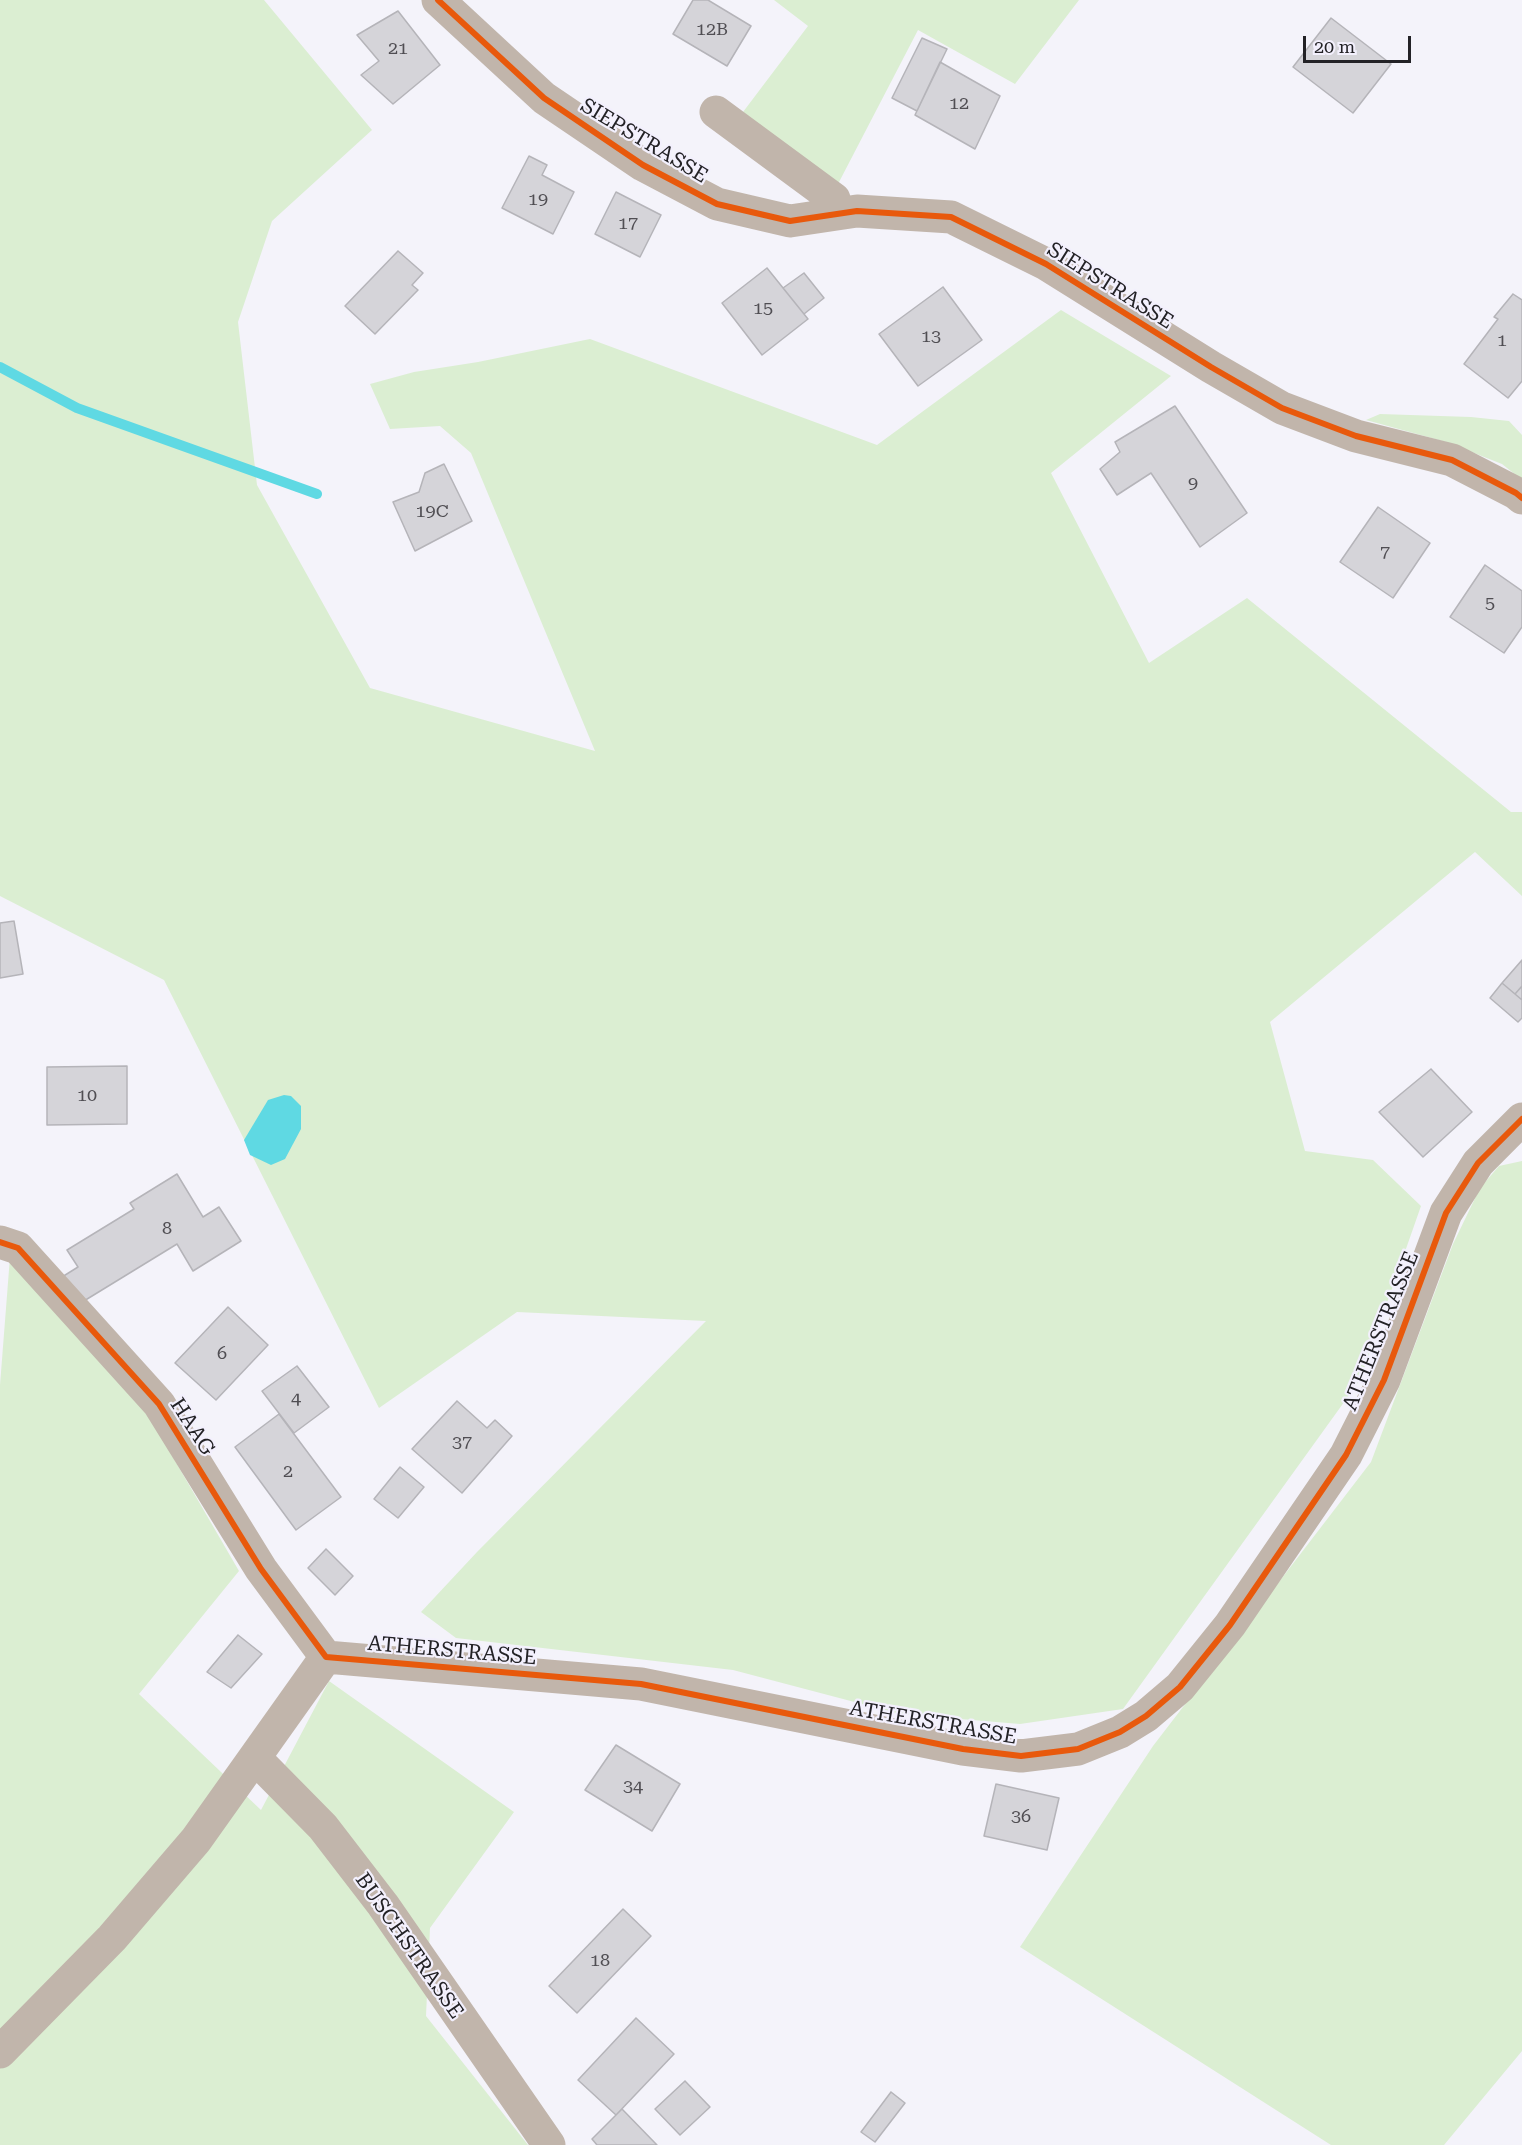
<!DOCTYPE html>
<html>
<head>
<meta charset="utf-8">
<style>
  body { margin:0 }
  #map { position:relative; width:1522px; height:2145px; overflow:hidden; background:#f4f3fa; font-family:"Roboto Serif",serif }
  canvas { display:block }
  .scale { position:absolute; left:1303px; top:36px; width:108px; height:27px; box-sizing:border-box; border:3px solid #232226; border-top:0; padding-left:8px; font-size:18px; line-height:21px; white-space:nowrap; color:#232226; -webkit-text-stroke:4px #f3f0fd; paint-order:stroke }
</style>
</head>
<body>
<div id="map">
<canvas width="1522" height="2145"></canvas>
<div class="scale">20 m</div>
</div>
<script>
const context = document.querySelector('canvas').getContext('2d');
context.lineJoin = 'round';
function paint(path, color) {
  context.fillStyle = color;
  context.fill(path, 'evenodd');
}
function poly(rows) {
  const path = new Path2D();
  for (const r of rows) {
    path.moveTo(r[0], r[1]);
    for (let i = 2; i < r.length; i += 2) path.lineTo(r[i], r[i + 1]);
  }
  return path;
}
function trace(path, color, width, dash) {
  context.strokeStyle = color;
  context.lineWidth = width;
  context.lineCap = dash ? 'butt' : 'round';
  context.setLineDash(dash || []);
  context.stroke(path);
}
function drawText(font, color, halo, rows, align = 'center') {
  context.font = font + ' "Roboto Serif",serif';
  context.lineWidth = 4.5;
  context.setLineDash([]);
  context.textBaseline = 'middle';
  context.strokeStyle = halo;
  context.fillStyle = color;
  for (const [text, x, y, turn = 0] of rows) {
    context.save();
    context.translate(x, y);
    context.rotate((+turn || 0) * Math.PI / 180);
    context.textAlign = isNaN(turn) ? turn : align;
    if (halo) context.strokeText(text, 0, 0);
    context.fillText(text, 0, 0);
    context.restore();
  }
}
paint(poly([
  [0,0,264,0,372,130,272,221,238,322,257,485,370,688,595,751,471,453,440,426,390,429,370,384,414,372,478,362,590,339,877,445,1061,310,1171,376,1051,473,1149,663,1247,598,1511,812,1522,812,1522,896,1475,852,1270,1022,1305,1151,1373,1160,1421,1206,1360,1380,1123,1709,1020,1724,900,1714,733,1670,456,1638,421,1612,477,1552,706,1321,517,1312,379,1408,164,980,0,896],
  [774,0,1079,0,1015,84,918,30,838,184,743,112,808,26],
  [1380,414,1471,417,1509,421,1522,435,1522,480,1502,464,1446,442,1366,420],
  [1522,1161,1522,2051,1444,2145,1331,2145,1020,1947,1153,1746,1371,1462,1453,1244,1480,1188,1499,1166],
  [10,1257,145,1409,239,1571,139,1694,261,1810,329,1681,514,1812,430,1928,426,2016,528,2145,0,2145,0,1385]
]), '#dbeed2');
paint(poly([
  [284,1095,291,1096,301,1106,301,1129,285,1159,271,1165,250,1155,244,1140,268,1100]
]), '#5fd9e3');
trace(poly([
  [0,367,77,408,317,494]
]), '#5fd9e3', 10);
const building = poly([
  [693,0,708,0,751,26,727,66,673,34,693,0],
  [398,11,440,65,393,104,361,75,379,61,357,35,398,11],
  [1331,18,1391,64,1353,113,1293,67,1331,18],
  [922,38,947,49,917,111,892,98,922,38],
  [940,62,1000,96,975,149,915,115,940,62],
  [529,156,547,165,542,175,574,192,553,234,502,208,529,156],
  [616,192,661,215,640,257,595,234,616,192],
  [398,251,423,273,412,285,418,290,375,334,345,306,398,251],
  [767,268,808,319,762,355,722,303,767,268],
  [804,273,824,298,804,314,783,288,804,273],
  [943,287,982,340,918,386,879,334,943,287],
  [1513,294,1522,300,1522,381,1508,398,1464,364,1498,319,1494,317,1513,294],
  [1175,406,1247,513,1200,547,1151,473,1117,495,1100,469,1120,452,1115,442,1175,406],
  [444,464,472,521,415,551,393,502,419,492,425,473,444,464],
  [1378,507,1430,543,1393,598,1340,562,1378,507],
  [1485,565,1522,591,1522,627,1504,653,1450,617,1485,565],
  [14,921,23,974,0,978,0,923,14,921],
  [1522,960,1522,986,1515,994,1502,983,1522,960],
  [1502,983,1522,1000,1522,1018,1518,1022,1490,998,1502,983],
  [1522,986,1522,1000,1515,994,1522,986],
  [127,1066,127,1124,47,1125,47,1067,127,1066],
  [1431,1069,1472,1112,1423,1157,1379,1112,1431,1069],
  [177,1174,203,1217,219,1207,241,1241,193,1271,177,1244,79,1304,62,1277,78,1267,67,1250,134,1209,130,1203,177,1174],
  [228,1307,268,1345,216,1400,175,1363,228,1307],
  [297,1366,329,1407,294,1433,262,1391,297,1366],
  [457,1401,487,1428,495,1420,512,1436,462,1493,412,1449,457,1401],
  [279,1414,341,1497,296,1530,235,1447,279,1414],
  [400,1467,424,1487,398,1518,374,1499,400,1467],
  [326,1549,353,1576,335,1595,308,1568,326,1549],
  [238,1635,262,1654,231,1688,207,1672,238,1635],
  [616,1745,680,1784,652,1831,585,1790,616,1745],
  [996,1784,1059,1798,1047,1850,984,1836,996,1784],
  [623,1909,651,1936,577,2013,549,1986,623,1909],
  [636,2018,674,2054,616,2115,578,2080,636,2018],
  [685,2081,710,2107,680,2135,655,2109,685,2081],
  [891,2092,905,2103,875,2142,861,2132,891,2092],
  [622,2109,657,2145,597,2145,592,2139,622,2109]
]);
paint(building, '#d5d4d9');
trace(building, '#b5b4b9', 1.5);
trace(poly([
  [438,0,544,98,643,165,717,204,790,221,857,211,951,217,1046,264,1211,367,1282,408,1356,436,1452,460,1516,493,1522,498],
  [716,112,834,199,838,213],
  [0,1242,18,1248,159,1404,261,1569,326,1657],
  [326,1657,641,1684,963,1749,1021,1756,1078,1749,1120,1732,1146,1716,1180,1687,1230,1625,1346,1455,1384,1380,1446,1213,1478,1163,1522,1119],
  [255,1758,323,1827,383,1905,549,2145],
  [0,2052,112,1938,196,1840,326,1657]
]), '#c1b5ab', 33);
trace(poly([
  [438,0,544,98,643,165,717,204,790,221,857,211,951,217,1046,264,1211,367,1282,408,1356,436,1452,460,1516,493,1522,498],
  [0,1242,18,1248,159,1404,261,1569,326,1657,641,1684,963,1749,1021,1756,1078,1749,1120,1732,1146,1716,1180,1687,1230,1625,1346,1455,1384,1380,1446,1213,1478,1163,1522,1119]
]), '#e8590c', 6);
drawText('18px', '#504e53', null, [
  ["12B",712,30],
  ["21",398,49],
  ["12",959,104],
  ["19",538,200],
  ["17",628,224],
  ["15",763,309],
  ["13",931,337],
  ["1",1502,341],
  ["9",1193,484],
  ["19C",432,512],
  ["7",1385,553],
  ["5",1490,604],
  ["10",87,1096],
  ["8",167,1229],
  ["6",222,1354],
  ["4",296,1399],
  ["37",462,1443],
  ["2",288,1472],
  ["34",633,1787],
  ["36",1021,1817],
  ["18",600,1961]
]);
drawText('21px', '#232226', '#f3f0fd', [
  ["SIEPSTRASSE",644,141,31],
  ["SIEPSTRASSE",1110,286,32],
  ["ATHERSTRASSE",1381,1331,-68],
  ["HAAG",192,1427,57],
  ["ATHERSTRASSE",452,1651,5],
  ["ATHERSTRASSE",933,1723,10],
  ["BUSCHSTRASSE",409,1946,55]
]);
</script>
</body>
</html>
